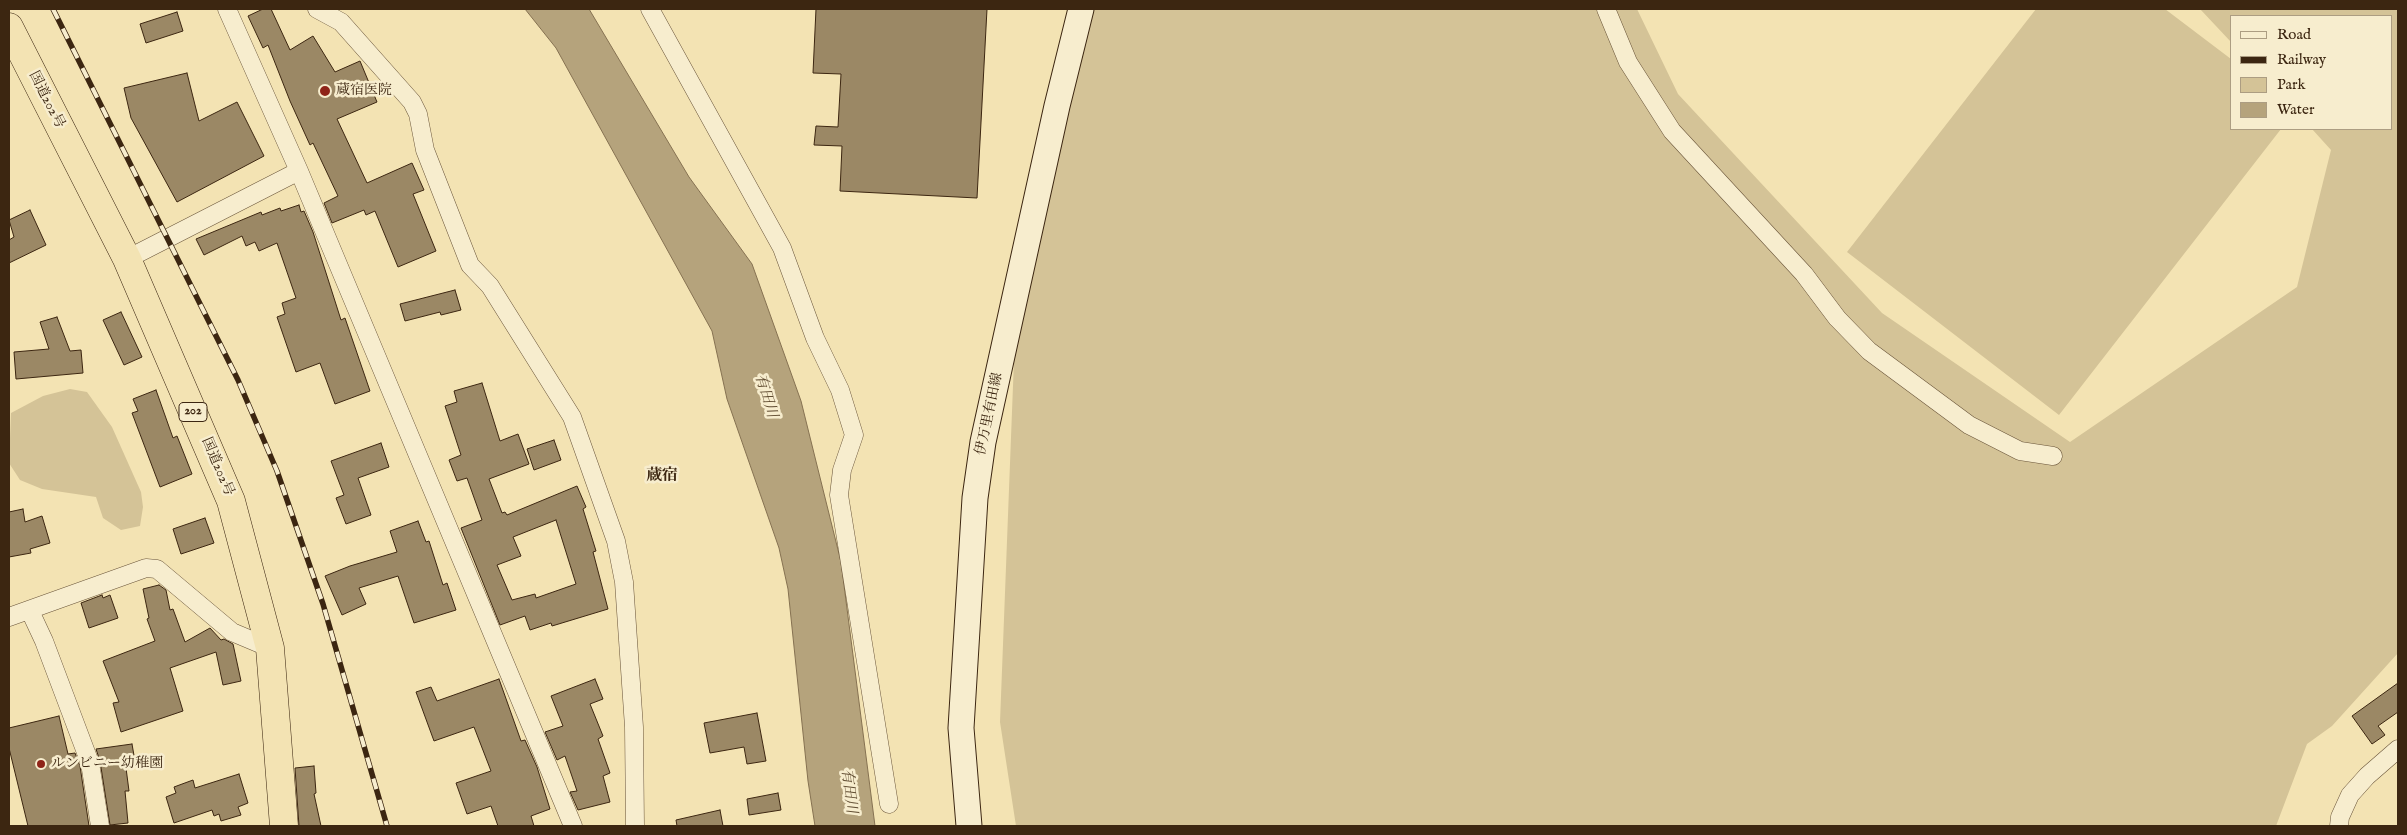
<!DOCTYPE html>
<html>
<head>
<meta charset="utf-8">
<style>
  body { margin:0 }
  #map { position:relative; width:2407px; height:835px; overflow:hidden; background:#f3e3b3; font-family:"IM FELL English",serif }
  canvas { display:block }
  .frame { position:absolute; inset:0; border:10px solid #3c2611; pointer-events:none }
  .legend { position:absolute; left:2230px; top:15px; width:162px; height:115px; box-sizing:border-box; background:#f7edce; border:1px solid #ac9d82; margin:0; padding:6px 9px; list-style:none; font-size:15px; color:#3c2611 }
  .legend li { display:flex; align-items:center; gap:10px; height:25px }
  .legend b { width:25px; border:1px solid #ac9d82 }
</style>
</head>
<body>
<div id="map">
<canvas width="2407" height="835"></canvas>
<div class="frame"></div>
<ul class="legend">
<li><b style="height:6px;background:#f7edce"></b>Road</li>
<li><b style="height:6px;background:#3c2611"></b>Railway</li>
<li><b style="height:14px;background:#d4c397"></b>Park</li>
<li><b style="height:14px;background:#b5a37c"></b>Water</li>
</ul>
</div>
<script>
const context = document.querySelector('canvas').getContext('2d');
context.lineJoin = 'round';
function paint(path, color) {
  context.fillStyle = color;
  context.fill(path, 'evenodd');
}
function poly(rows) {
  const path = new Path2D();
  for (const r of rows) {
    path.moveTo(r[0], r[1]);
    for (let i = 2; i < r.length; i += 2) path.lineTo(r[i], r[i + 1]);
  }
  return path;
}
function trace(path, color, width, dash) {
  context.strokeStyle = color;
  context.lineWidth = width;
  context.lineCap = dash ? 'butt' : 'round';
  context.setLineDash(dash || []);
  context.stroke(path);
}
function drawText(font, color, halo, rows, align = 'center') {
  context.font = font + ' "IM FELL English","Noto Serif JP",serif';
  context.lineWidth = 5;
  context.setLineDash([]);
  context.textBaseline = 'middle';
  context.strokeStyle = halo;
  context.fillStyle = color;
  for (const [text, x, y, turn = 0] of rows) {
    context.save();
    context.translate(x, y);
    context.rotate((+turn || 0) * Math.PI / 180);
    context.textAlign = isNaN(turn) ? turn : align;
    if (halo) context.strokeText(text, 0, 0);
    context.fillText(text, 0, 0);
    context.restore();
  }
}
paint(poly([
  [1070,9,1637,9,1678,94,1882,313,2070,442,2297,287,2331,150,2312,129,2391,129,2391,16,2231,16,2231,42,2200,9,2398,9,2398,653,2332,726,2307,744,2276,826,1016,826,1000,722,1015,334],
  [2036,9,2165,9,2231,59,2231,129,2281,129,2059,415,1847,252],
  [70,389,87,392,112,427,141,492,143,507,140,526,121,530,103,518,96,497,42,489,20,480,9,463,11,413,43,396]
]), '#d4c397');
const water = poly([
  [525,9,589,9,689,177,752,264,801,401,841,562,875,826,815,826,808,781,788,589,779,548,727,399,712,331,556,48,525,9]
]);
paint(water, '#b5a37c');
trace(water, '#857151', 1);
const building = poly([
  [263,9,271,9,290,50,313,36,335,72,360,61,377,102,337,119,367,183,412,163,424,190,413,194,436,251,398,267,375,211,366,215,364,210,332,223,324,203,338,196,313,143,310,145,290,101,268,45,263,48,248,16,263,9],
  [816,9,987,9,977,198,840,191,842,146,814,145,816,126,838,127,841,74,813,73,816,9],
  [177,12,183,31,146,43,140,24,177,12],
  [187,73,199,121,237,102,264,156,177,202,131,118,124,88,187,73],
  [299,205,301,212,304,211,313,232,341,320,345,318,370,391,335,404,320,363,296,372,277,317,285,314,282,303,296,298,277,243,259,251,255,242,246,246,242,236,204,255,196,239,261,212,262,215,280,208,281,211,299,205],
  [30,210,46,245,9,263,9,240,14,237,9,220,30,210],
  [455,290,461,310,441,315,440,312,405,321,400,304,455,290],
  [121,312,142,357,124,365,103,320,121,312],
  [57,317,70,351,81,350,83,373,16,379,14,352,49,349,40,322,57,317],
  [482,383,500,441,518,434,529,464,489,479,502,513,505,512,507,515,577,486,586,507,583,509,596,551,593,552,608,609,552,626,551,623,530,630,525,616,500,625,461,528,482,520,467,478,457,481,449,460,461,455,445,406,457,402,454,391,482,383],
  [556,520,576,584,536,598,535,594,512,600,497,565,521,556,513,537,556,520],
  [156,390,173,438,177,436,192,474,160,487,132,413,138,411,133,399,156,390],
  [554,440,561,460,534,470,527,449,554,440],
  [381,443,389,467,358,478,371,515,346,524,336,498,344,495,331,461,381,443],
  [23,509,25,522,42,516,50,543,30,549,31,553,9,557,9,512,23,509],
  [205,518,214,543,181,554,173,529,205,518],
  [418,521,426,542,429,541,443,585,447,583,456,610,414,623,398,576,359,588,366,604,342,615,325,576,350,566,397,552,390,531,418,521],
  [159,585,166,590,170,610,173,609,185,642,210,628,221,640,224,639,233,644,241,681,223,685,216,652,170,668,183,711,121,732,113,703,119,702,103,661,155,641,147,619,149,618,143,589,159,585],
  [102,595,103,598,110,595,118,618,89,628,81,603,102,595],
  [499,679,521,741,525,740,537,767,550,809,531,816,534,826,498,826,491,806,467,814,456,783,491,771,474,727,434,741,416,692,431,687,437,701,499,679],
  [595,679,603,699,590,704,603,736,598,739,610,773,603,776,610,802,578,810,570,792,577,791,565,756,557,760,545,732,563,726,551,696,595,679],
  [2398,683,2398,712,2378,726,2385,735,2372,744,2352,716,2398,683],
  [757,713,766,761,747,764,744,747,710,753,704,723,757,713],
  [59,716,68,754,75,753,80,766,89,826,28,826,9,748,9,728,59,716],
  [132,744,136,767,126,768,129,791,125,791,128,823,110,825,100,761,96,749,132,744],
  [314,766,316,793,314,794,321,826,299,826,295,768,314,766],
  [239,774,248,803,238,807,241,815,221,821,219,814,214,816,212,810,174,823,166,797,176,793,174,787,193,780,195,788,239,774],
  [778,793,781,810,749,815,747,799,778,793],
  [720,810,723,826,677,826,676,820,720,810]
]);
paint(building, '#9b8865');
trace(building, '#3c2611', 1);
const minor = poly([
  [227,9,299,171,573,826],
  [317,9,341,22,412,102,418,114,425,150,470,265,490,286,572,417,616,541,624,582,634,727,635,826],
  [650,9,782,248,815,338,840,390,854,435,842,470,839,495,889,804],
  [1606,9,1628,62,1672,131,1804,274,1837,318,1869,351,1969,425,2020,451,2053,456],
  [127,259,299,171],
  [30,611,44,641,90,763,100,826],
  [9,617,146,568,157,569,232,632,270,648],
  [2339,826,2340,817,2350,795,2367,776,2398,749]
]);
const secondary = poly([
  [969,826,961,728,975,498,983,442,1057,106,1081,9]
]);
const trunk = poly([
  [9,27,127,259,231,501,270,648,284,826]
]);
trace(minor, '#6a553a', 19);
trace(secondary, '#3c2611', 27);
trace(trunk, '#3c2611', 29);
trace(minor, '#f7edce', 18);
trace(secondary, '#f7edce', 25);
trace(trunk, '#f3e3b3', 28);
const rail = poly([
  [53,9,238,380,277,471,323,604,387,826]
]);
trace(rail, '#3c2611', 5.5);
trace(rail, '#f7edce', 4, [11]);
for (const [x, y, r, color] of [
  [325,91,6,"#8f2418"],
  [41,764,5,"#8f2418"]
]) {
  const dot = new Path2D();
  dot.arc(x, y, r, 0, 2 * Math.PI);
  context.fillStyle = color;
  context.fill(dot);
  trace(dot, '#f7edce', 2);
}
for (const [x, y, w] of [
  [193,412,28]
]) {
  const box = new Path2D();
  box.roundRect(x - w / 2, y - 9.5, w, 19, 4);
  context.fillStyle = '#f7edce';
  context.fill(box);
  trace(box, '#3c2611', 1);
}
drawText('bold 12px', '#3c2611', null, [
  ["202",193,412]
]);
drawText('14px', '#3c2611', '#f7edce', [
  ["蔵宿医院",336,91],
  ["ルンビニー幼稚園",51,764]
], 'left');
drawText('14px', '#3c2611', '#f7edce', [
  ["国道202号",46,100,63],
  ["伊万里有田線",990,414,-78],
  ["国道202号",217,467,67]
]);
drawText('italic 15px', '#604c31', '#f7edce', [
  ["有田川",765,396,73],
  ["有田川",848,791,83]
]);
drawText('bold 16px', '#3c2611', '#f7edce', [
  ["蔵宿",662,477]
]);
</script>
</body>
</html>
